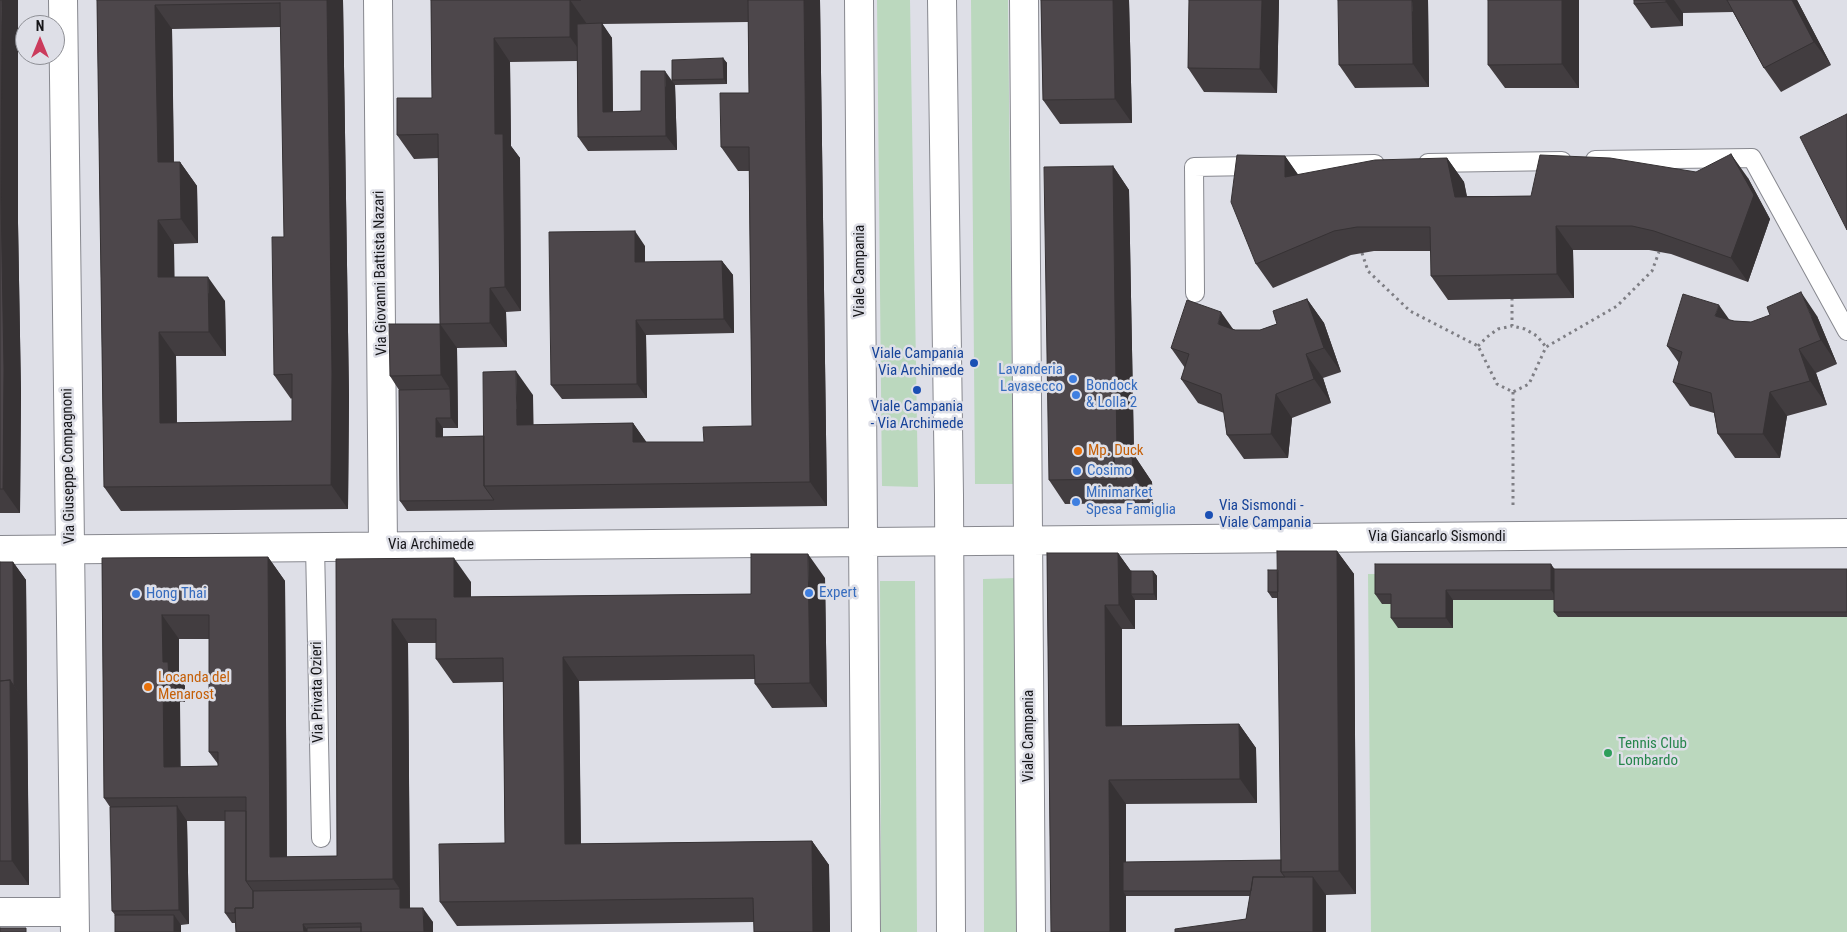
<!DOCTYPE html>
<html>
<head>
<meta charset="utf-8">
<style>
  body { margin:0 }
  #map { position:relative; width:1847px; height:932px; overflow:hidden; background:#dedfe7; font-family:"Roboto Condensed",sans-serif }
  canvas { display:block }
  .north { position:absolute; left:15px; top:15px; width:50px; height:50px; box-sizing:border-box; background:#dedfe7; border:1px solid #8e8f95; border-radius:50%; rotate:0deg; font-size:14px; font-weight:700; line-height:20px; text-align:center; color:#161619 }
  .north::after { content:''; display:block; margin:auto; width:18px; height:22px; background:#cb3b5c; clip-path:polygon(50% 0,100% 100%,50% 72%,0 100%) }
</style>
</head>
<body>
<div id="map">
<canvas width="1847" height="932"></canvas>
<div class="north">N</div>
</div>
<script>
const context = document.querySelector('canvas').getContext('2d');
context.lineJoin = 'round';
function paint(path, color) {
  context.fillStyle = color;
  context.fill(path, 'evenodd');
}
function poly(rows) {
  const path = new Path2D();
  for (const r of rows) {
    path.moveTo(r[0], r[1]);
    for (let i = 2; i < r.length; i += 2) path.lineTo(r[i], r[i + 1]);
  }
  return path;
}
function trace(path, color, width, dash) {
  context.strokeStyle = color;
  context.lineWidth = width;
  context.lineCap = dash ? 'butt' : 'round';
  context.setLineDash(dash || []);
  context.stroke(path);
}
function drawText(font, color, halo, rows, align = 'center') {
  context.font = font + ' "Roboto Condensed",sans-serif';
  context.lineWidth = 5;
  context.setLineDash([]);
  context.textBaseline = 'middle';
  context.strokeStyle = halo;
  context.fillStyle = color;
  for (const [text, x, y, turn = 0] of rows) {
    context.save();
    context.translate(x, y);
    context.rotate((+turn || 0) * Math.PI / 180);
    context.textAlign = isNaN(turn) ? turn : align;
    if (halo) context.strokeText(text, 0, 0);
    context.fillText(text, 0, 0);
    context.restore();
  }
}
paint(poly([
  [877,0,910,0,918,487,882,486],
  [971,0,1008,0,1013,484,975,484],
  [1368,574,1847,574,1847,932,1371,932],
  [1017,578,1020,932,984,932,983,579],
  [880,581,915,581,917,932,881,932]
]), '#bbd8be');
const service = poly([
  [1595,160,1752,158,1847,331],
  [1428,163,1562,161],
  [1195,293,1194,167,1375,164],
  [315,546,321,838]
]);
const minor = poly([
  [63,0,75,932],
  [378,0,383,546],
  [859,0,866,932],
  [1024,0,1031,932],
  [0,550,1847,533],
  [0,912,74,912]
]);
const secondary = poly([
  [942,0,949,495,951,932]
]);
trace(service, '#87888f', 20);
trace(minor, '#87888f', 30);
trace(secondary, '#87888f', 30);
trace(poly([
  [1362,253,1368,271,1410,311,1478,346,1497,384,1513,392,1529,384,1546,347,1617,306,1652,271,1659,252],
  [1512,298,1512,326,1525,329,1537,336,1546,347],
  [1478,346,1487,337,1498,329,1512,326],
  [1513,392,1513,506]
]), '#7e7e84', 3, [2.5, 4]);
trace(service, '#fff', 18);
trace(minor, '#fff', 28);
trace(secondary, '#fff', 28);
paint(poly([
  [0,0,18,223,21,393,20,513,0,513],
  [97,0,343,0,349,397,348,509,121,511,104,487],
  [281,27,284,237,274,375,291,399,292,398,292,421,177,423,176,356,226,356,225,301,174,277,174,244,198,243,197,186,180,162,174,162,172,29],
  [431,0,820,0,827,506,407,511,400,501,399,390,390,376,440,324,439,158,414,159,397,135,432,98],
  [748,22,749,93,721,147,738,171,749,171,752,426,704,442,646,442,633,423,533,425,533,395,484,436,443,437,443,428,458,428,457,348,507,347,506,312,521,311,520,158,511,146,510,62,577,61,578,137,588,151,677,150,675,85,727,84,727,63,723,58,672,80,641,111,613,112,612,38,602,24],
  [1041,0,1129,0,1132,123,1060,124,1043,100],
  [1189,0,1279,0,1277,93,1204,92,1188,68],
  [1428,0,1429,87,1355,88,1339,65],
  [1488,0,1579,0,1579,88,1505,88,1488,65],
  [1634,0,1797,0,1831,65,1781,92,1764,68,1733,12,1683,13,1683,26,1651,28,1634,4],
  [1285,156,1298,175,1447,158,1464,182,1467,196,1531,196,1696,172,1748,178,1770,219,1748,282,1671,254,1649,250,1573,250,1574,298,1448,300,1431,276,1431,251,1374,251,1351,255,1273,288,1256,264],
  [1113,166,1129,190,1134,455,1152,482,1153,503,1065,504,1049,480],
  [645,246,645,262,722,261,733,275,734,333,646,335,647,398,562,399,551,385],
  [1307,299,1324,323,1341,372,1323,378,1331,403,1292,418,1288,458,1244,459,1227,435,1224,413,1198,403,1181,379,1185,368,1171,348,1233,329,1235,330,1260,330,1277,324],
  [1817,316,1837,364,1816,373,1827,405,1787,416,1780,458,1735,458,1718,434,1714,413,1690,406,1673,382,1679,363,1667,346,1730,320,1734,321,1751,322],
  [1337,551,1354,574,1356,894,1326,895,1326,932,1175,932,1246,919,1250,896,1126,896,1126,932,1051,932,1047,553,1118,553,1131,571,1153,571,1157,576,1157,600,1135,600,1135,629,1122,629,1122,726,1239,724,1256,748,1257,803,1126,804,1126,862,1281,860,1278,598,1272,598,1268,592,1278,570],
  [268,557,285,581,287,857,337,856,336,559,471,582,471,597,751,594,825,578,827,707,772,708,755,684,755,679,579,681,581,844,812,841,829,865,830,932,754,932,754,922,457,926,440,902,505,843,503,682,453,683,436,659,436,643,408,643,410,908,433,922,433,932,236,932,235,923,232,923,225,913,225,821,187,821,189,924,181,925,115,915,112,911,110,807,104,798,102,558],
  [179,639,209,639,209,752,218,764,218,766,180,767,180,702,185,702,185,686,179,678],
  [0,562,13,562,26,580,29,885,0,885],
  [1554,569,1847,569,1847,617,1558,617,1554,612,1554,600,1453,600,1453,628,1398,628,1391,618,1391,604,1382,604,1375,594]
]), '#423d40');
paint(poly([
  [2,0,18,0,18,223,21,393,20,513,3,489,1,199],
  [327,0,343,0,349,397,348,509,331,485],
  [570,0,587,24,587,61,570,37],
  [804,0,820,0,827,506,810,482],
  [1113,0,1129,0,1132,123,1115,99],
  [1262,0,1279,0,1277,93,1260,69],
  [1412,0,1428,0,1429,87,1413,64],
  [1562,0,1579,0,1579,88,1562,64],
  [1666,0,1674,0,1683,13,1683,26,1666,2],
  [1792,0,1797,0,1831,65,1814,42],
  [155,5,172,29,174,186,158,162],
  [602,23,612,38,613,126,603,112],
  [494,38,510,62,511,146,520,158,521,311,505,287,495,134],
  [723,58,727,63,727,84,724,79],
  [665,71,675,85,677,150,666,136],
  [1731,154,1748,178,1770,219,1748,282,1731,258],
  [1285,156,1302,180,1285,177],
  [1447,158,1464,182,1471,220,1455,197],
  [180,162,197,186,198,243,181,219],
  [1113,166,1129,190,1134,455,1152,482,1153,503,1133,475,1117,475],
  [158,220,174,244,175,301,158,277],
  [1556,226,1573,250,1574,298,1557,274],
  [635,231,645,246,645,276,635,262],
  [722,261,733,275,734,333,724,319],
  [208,277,225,301,226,356,209,332],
  [490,288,506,312,507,347,490,323],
  [1801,292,1817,316,1837,364,1821,340],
  [1307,299,1324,323,1341,372,1324,348],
  [1719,305,1736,329,1715,316],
  [1221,312,1238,336,1218,324],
  [636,320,646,335,647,398,637,384],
  [440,324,457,348,458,428,451,418,450,389,441,375],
  [159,332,176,356,177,447,160,423],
  [1799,349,1816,373,1827,405,1810,381],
  [1306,354,1323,378,1331,403,1314,379],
  [516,371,533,395,534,449,517,425],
  [1770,392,1787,416,1780,458,1763,434],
  [1276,394,1292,418,1288,458,1271,434],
  [436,418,443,428,443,447,436,437],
  [633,423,650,447,633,442],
  [1337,551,1354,574,1356,894,1339,871],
  [1118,553,1135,577,1131,594,1135,600,1135,629,1119,605],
  [808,554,825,578,827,707,810,683],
  [268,557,285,581,287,881,270,857],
  [454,558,471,582,471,621,454,597],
  [13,562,26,580,27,704,14,686],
  [1551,564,1558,574,1558,600,1551,590],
  [1153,571,1157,576,1157,600,1154,594],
  [1446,590,1453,600,1453,628,1446,618],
  [1105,605,1122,629,1122,750,1106,726],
  [162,615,179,639,179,678,185,686,185,702,169,678,163,662],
  [392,619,408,643,410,923,400,908,400,889,393,879],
  [563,657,579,681,581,868,565,844],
  [163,678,180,702,181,791,164,767],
  [10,680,27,704,29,885,12,861],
  [1239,724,1256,748,1257,803,1240,779],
  [1109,780,1126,804,1126,891,1123,891,1126,896,1126,932,1110,932],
  [177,806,187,821,189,924,179,910],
  [812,841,829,865,830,932,813,932],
  [1313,877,1326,895,1326,932,1313,932],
  [423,908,433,922,433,932,424,932],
  [174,915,181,925,181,932,174,932],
  [303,924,309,932,304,932]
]), '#363234');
const building = poly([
  [0,0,2,0,1,199,4,369,3,489,0,489,0,0],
  [97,0,327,0,332,373,331,485,104,487,97,0],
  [280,3,284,237,272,237,274,375,292,374,292,421,160,423,159,332,209,332,208,277,158,277,158,220,181,219,180,162,158,162,155,5,280,3],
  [431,0,581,0,570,0,570,37,494,38,495,134,503,134,505,287,490,288,490,323,440,324,438,134,397,135,397,98,432,98,431,0],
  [748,0,804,0,810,482,484,486,483,372,516,371,517,425,633,423,633,442,704,442,703,427,752,426,749,147,721,147,720,93,749,93,748,0],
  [1041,0,1113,0,1115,99,1043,100,1041,0],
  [1189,0,1262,0,1260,69,1188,68,1189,0],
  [1338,0,1412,0,1413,64,1339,65,1338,0],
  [1488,0,1562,0,1562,64,1488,65,1488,0],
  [1634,0,1666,0,1666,2,1634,4,1634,0],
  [1727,0,1792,0,1814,42,1764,68,1727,0],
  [602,23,603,112,641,111,641,71,665,71,666,136,578,137,577,24,602,23],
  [723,58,724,79,672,80,672,60,723,58],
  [1847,114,1847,230,1800,137,1847,114],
  [1731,154,1754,195,1731,258,1654,231,1632,226,1556,226,1557,274,1431,276,1430,227,1357,227,1334,231,1256,264,1231,202,1237,155,1285,156,1285,177,1375,160,1447,158,1455,197,1531,196,1540,155,1610,158,1696,172,1731,154],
  [1113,166,1117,454,1114,454,1114,475,1117,479,1049,480,1044,167,1113,166],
  [635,231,635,262,722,261,724,319,636,320,637,384,551,385,549,232,635,231],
  [1801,292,1821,340,1799,349,1810,381,1770,392,1763,434,1718,434,1711,393,1673,382,1682,352,1667,346,1683,294,1719,305,1715,316,1734,321,1751,322,1770,315,1767,307,1801,292],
  [1307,299,1324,348,1306,354,1314,379,1276,394,1271,434,1227,435,1221,394,1181,379,1189,354,1171,348,1187,300,1221,312,1218,324,1235,330,1260,330,1277,324,1273,311,1307,299],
  [389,324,440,324,441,375,390,376,389,324],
  [450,389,451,418,436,418,436,437,484,436,484,486,494,500,400,501,399,390,450,389],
  [1114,454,1132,454,1133,475,1114,475,1114,454],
  [1277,551,1337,551,1339,871,1281,872,1277,551],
  [1047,553,1118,553,1119,605,1105,605,1106,726,1239,724,1240,779,1109,780,1110,932,1051,932,1047,553],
  [751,554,808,554,810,683,755,684,754,655,563,657,565,844,812,841,813,932,754,932,753,898,440,902,439,844,505,843,503,658,436,659,436,619,392,619,393,879,246,881,246,797,104,798,102,558,268,557,270,857,337,856,336,559,454,558,454,597,751,594,751,554],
  [162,615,209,615,209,752,218,752,218,766,164,767,163,678,169,678,168,662,163,662,162,615],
  [0,562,13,562,14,686,10,680,0,681,0,562],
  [1375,564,1551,564,1551,590,1446,590,1446,618,1391,618,1391,594,1375,594,1375,564],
  [1554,569,1847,569,1847,612,1554,612,1554,569],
  [1268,570,1278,570,1278,592,1268,592,1268,570],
  [1131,571,1153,571,1154,594,1131,594,1131,571],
  [10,680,12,861,0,861,0,681,10,680],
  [177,806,179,910,112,911,110,807,177,806],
  [225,811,246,811,246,881,253,891,253,908,235,908,235,913,225,913,225,811],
  [1281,860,1281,872,1285,877,1253,877,1251,891,1123,891,1123,862,1281,860],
  [1253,877,1313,877,1313,932,1175,932,1175,929,1246,919,1253,877],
  [400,889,400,908,423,908,424,932,361,932,361,923,303,924,304,932,236,932,235,908,253,908,253,891,400,889],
  [115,915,174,915,174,932,115,932,115,915],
  [361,927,361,932,307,932,307,928,361,927],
  [0,928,26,928,26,932,0,932,0,928]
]);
paint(building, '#4d474b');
trace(building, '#363234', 1);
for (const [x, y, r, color] of [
  [974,363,5,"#1a4fb4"],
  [1073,379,5,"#3f7fe0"],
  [917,390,5,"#1a4fb4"],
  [1076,395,5,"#3f7fe0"],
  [1078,451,5,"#e8710a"],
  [1077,471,5,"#3f7fe0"],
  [1076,502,5,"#3f7fe0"],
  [1209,515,5,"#1a4fb4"],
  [809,593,5,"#3f7fe0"],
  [136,594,5,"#3f7fe0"],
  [148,687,5,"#e8710a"],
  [1608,753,5,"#2e9e5b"]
]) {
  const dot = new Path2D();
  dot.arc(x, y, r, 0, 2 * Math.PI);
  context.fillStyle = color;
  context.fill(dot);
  trace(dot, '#dedfe7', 2);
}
drawText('15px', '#161619', '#dedfe7', [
  ["Viale Campania",860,271,-90],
  ["Via Giovanni Battista Nazari",381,273,-91],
  ["Via Giuseppe Compagnoni",69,466,-91],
  ["Via Giancarlo Sismondi",1437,537],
  ["Via Archimede",431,545],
  ["Via Privata Ozieri",318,692,-91],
  ["Viale Campania",1029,736,-90]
]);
drawText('15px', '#164399', '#dedfe7', [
  ["Viale Campania",964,354],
  ["Via Archimede",964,371],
  ["Viale Campania",917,407,"center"],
  ["- Via Archimede",917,424,"center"],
  ["Via Sismondi -",1219,506,"left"],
  ["Viale Campania",1219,523,"left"]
], 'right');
drawText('15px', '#366cbe', '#dedfe7', [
  ["Lavanderia",1063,370,"right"],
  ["Lavasecco",1063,387,"right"],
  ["Bondock",1086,386],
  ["& Lolla 2",1086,403],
  ["Cosimo",1087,471],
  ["Minimarket",1086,493],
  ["Spesa Famiglia",1086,510],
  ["Expert",819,593],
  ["Hong Thai",146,594]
], 'left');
drawText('15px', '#c56008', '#dedfe7', [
  ["Mp. Duck",1088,451],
  ["Locanda del",158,678],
  ["Menarost",158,695]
], 'left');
drawText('15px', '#27864d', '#dedfe7', [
  ["Tennis Club",1618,744],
  ["Lombardo",1618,761]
], 'left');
</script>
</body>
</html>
